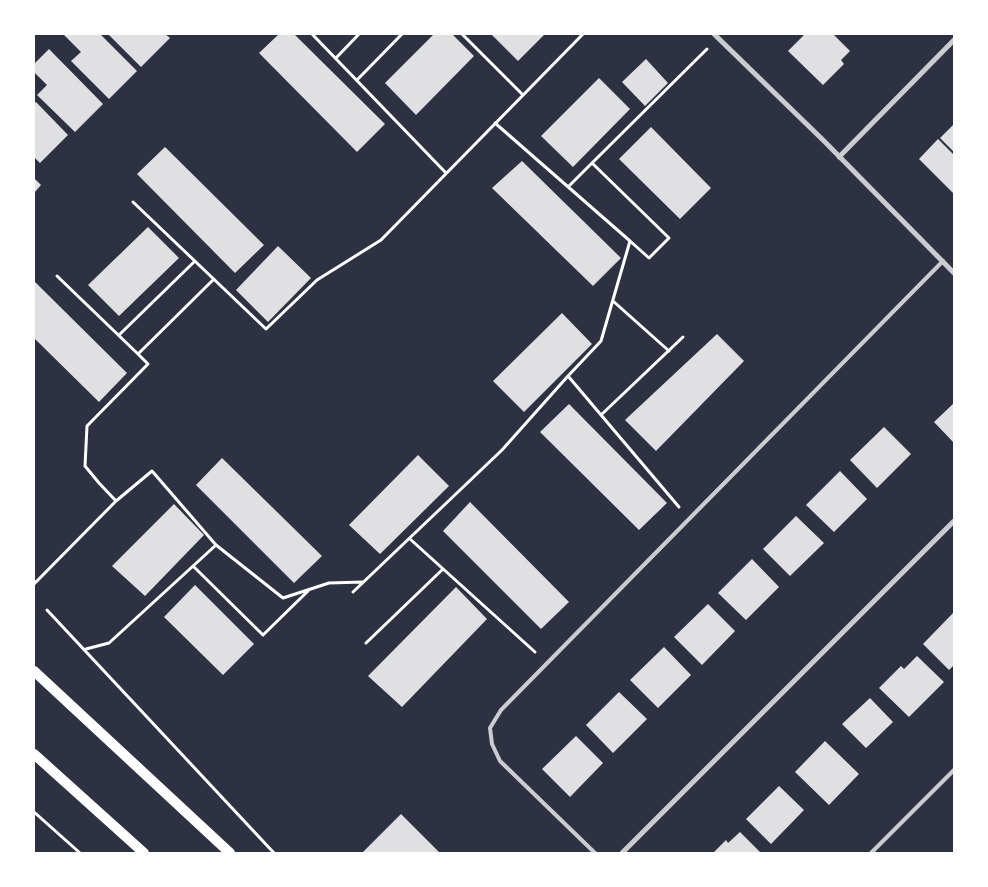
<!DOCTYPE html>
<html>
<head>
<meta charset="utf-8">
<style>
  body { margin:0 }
  #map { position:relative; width:988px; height:887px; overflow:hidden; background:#2d3142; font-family:"PT Sans Narrow",sans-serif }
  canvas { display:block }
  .frame { position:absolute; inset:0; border:35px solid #fff; pointer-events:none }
</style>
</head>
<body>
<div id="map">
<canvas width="988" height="887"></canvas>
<div class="frame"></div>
</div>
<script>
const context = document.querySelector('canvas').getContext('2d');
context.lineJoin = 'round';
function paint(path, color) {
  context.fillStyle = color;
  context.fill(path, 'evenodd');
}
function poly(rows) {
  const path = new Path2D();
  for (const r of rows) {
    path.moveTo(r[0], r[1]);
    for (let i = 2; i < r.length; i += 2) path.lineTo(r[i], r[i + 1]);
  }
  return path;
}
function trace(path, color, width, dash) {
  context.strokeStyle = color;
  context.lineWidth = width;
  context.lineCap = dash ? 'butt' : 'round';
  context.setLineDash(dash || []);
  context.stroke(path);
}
paint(poly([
  [65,34,100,34,137,71,109,99,71,61,81,52,64,35],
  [108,34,165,34,170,38,141,67],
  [279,34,294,34,385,124,357,152,259,53],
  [434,34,452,34,474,56,416,115,385,83],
  [491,34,545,34,518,61],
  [805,34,833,34,850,51,841,60,844,64,823,85,788,51],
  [49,49,103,104,75,132,37,95,47,85,34,72,34,64],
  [646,59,668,83,645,106,622,82],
  [599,78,630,109,573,167,541,136],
  [36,102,68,135,40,163,34,157,34,104],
  [954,124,954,152,940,138],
  [651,127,711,188,680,219,619,159],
  [938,139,954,155,954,194,919,159],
  [165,147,264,245,235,273,137,174],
  [522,161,621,258,593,286,492,188],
  [34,178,41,185,34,193],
  [148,227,179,258,119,316,88,285],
  [278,246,311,278,268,322,236,290],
  [34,281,127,373,99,402,34,338],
  [562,313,592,344,524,412,493,381],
  [717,334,744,361,656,451,625,420],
  [954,403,954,443,934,422],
  [569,404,667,503,639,530,540,432],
  [884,427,911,454,877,488,850,460],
  [418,455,449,486,380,554,349,525],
  [222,458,322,556,294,583,196,485],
  [840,471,867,499,834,532,806,505],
  [470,502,569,602,541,629,443,531],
  [174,504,204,535,145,596,112,566],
  [796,516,824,543,790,576,763,549],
  [752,559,779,587,746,620,718,593],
  [195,585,254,644,223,675,164,617],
  [456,587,487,619,402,707,368,676],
  [708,604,735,631,702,665,674,637],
  [954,612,954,665,949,670,923,644],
  [664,647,691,675,658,708,630,680],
  [917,656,944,682,909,717,879,688,901,666,904,669],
  [619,692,647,719,613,753,586,725],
  [870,698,893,722,866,748,842,724],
  [576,736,603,763,570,797,542,769],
  [825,741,859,774,829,805,795,772],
  [779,786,804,810,771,844,746,819],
  [401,814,440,853,362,853],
  [740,832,761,853,713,853,726,840,728,843]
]), '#e0e0e3');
trace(poly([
  [312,34,446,173],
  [462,34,523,95],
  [336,58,359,34],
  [357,80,402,34],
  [495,123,630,241,601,341,568,376],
  [592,163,707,49],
  [568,187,592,163,669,238,649,258,630,241],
  [133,202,266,329,317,280,381,240,583,34],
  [57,276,138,354,214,279],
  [613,301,669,351],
  [119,335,195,261],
  [601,415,683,337],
  [116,501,99,483,85,466,87,426,148,364,138,354],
  [410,539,535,652],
  [193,566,263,635,308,591],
  [34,584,116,501,152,471,216,545,283,598,329,583,363,582],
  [353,592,502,450,568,376,679,507],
  [47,610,274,853],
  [366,643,443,569],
  [86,649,109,643,216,545],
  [34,812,80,853]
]), '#fff', 3);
trace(poly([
  [595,853,500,761,492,744,490,728,501,710,943,261],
  [871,853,954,770]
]), '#caccd0', 4);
trace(poly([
  [714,34,824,141,954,273],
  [839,157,954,40],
  [622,853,954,521]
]), '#caccd0', 5);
trace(poly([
  [34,671,230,853],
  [34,754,144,853]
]), '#fff', 10);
</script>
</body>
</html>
